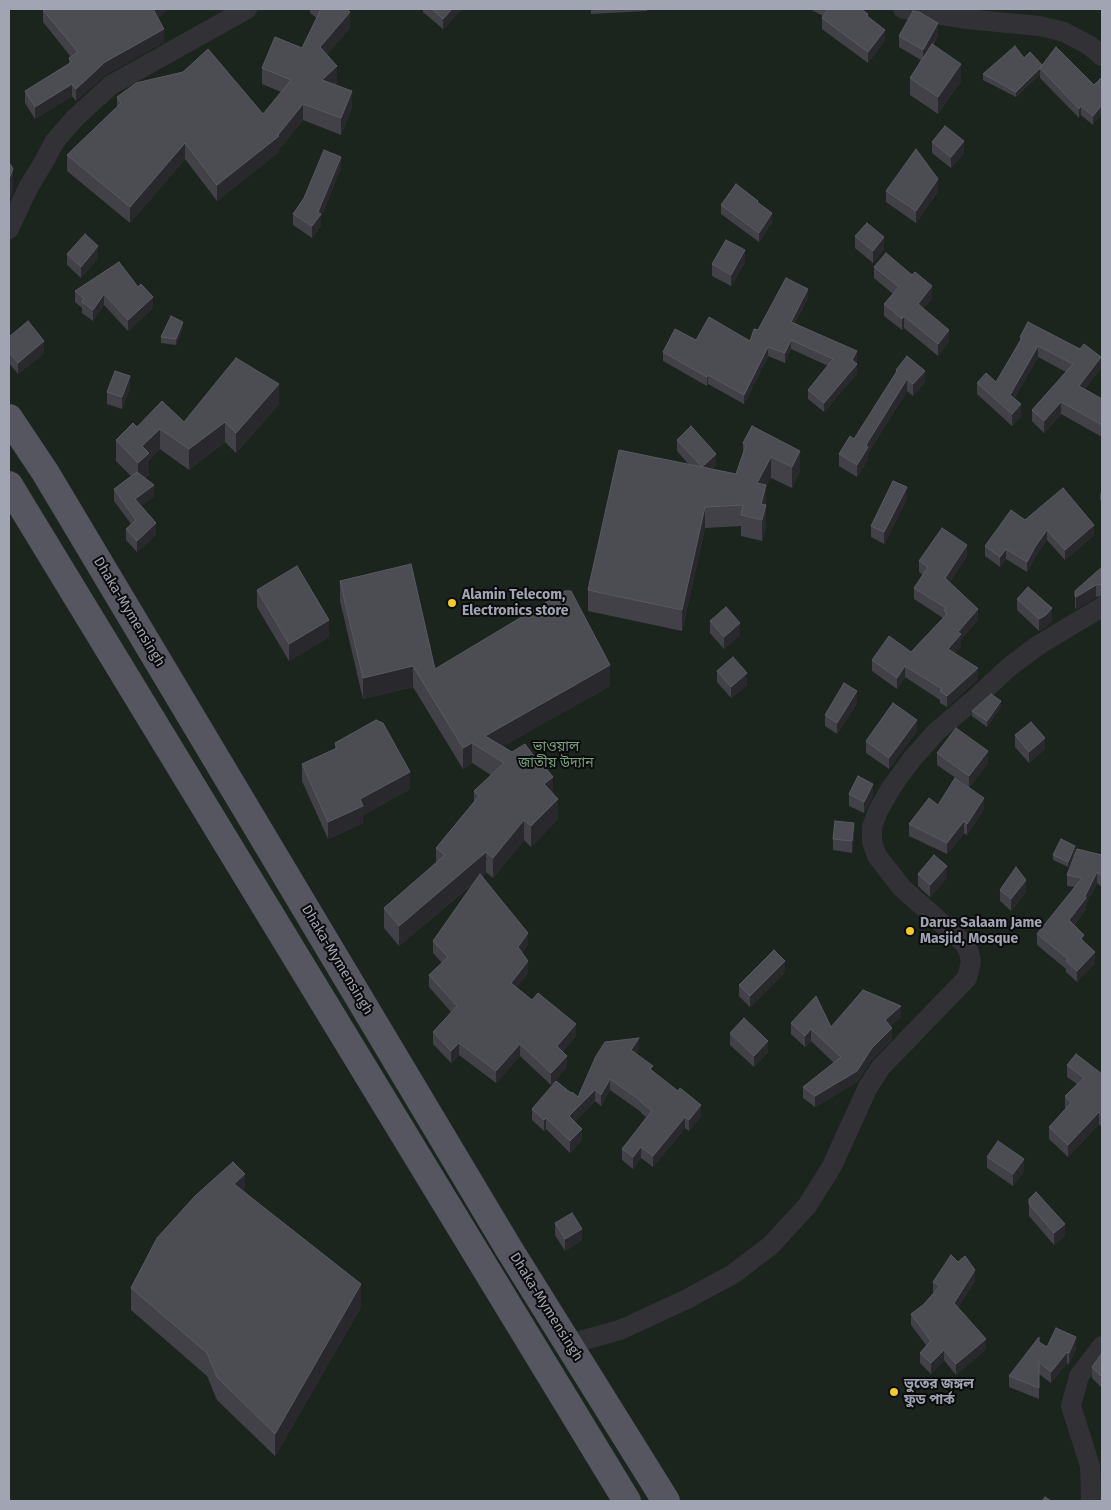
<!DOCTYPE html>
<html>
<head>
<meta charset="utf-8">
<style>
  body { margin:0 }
  #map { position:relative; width:1111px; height:1510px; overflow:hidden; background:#101011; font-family:"Fira Sans",sans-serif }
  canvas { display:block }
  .frame { position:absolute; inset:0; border:10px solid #a1a4b3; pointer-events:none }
</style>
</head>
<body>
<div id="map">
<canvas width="1111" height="1510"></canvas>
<div class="frame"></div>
</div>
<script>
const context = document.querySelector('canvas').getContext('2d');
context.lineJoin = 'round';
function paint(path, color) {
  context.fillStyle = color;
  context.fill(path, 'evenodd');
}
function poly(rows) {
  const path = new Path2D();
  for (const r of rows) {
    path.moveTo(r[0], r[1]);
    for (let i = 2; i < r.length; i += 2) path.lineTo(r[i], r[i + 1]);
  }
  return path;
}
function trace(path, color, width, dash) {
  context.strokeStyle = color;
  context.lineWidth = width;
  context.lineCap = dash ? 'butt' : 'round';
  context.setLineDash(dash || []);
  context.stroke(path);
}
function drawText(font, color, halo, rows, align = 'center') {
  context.font = font + ' "Fira Sans","Noto Sans Bengali",sans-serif';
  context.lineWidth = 4;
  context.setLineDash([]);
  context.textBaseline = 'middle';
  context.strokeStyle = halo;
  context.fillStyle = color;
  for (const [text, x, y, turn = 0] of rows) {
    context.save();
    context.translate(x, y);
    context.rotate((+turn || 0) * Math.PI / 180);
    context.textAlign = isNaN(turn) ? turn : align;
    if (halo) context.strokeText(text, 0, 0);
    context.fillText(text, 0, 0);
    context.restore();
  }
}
paint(poly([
  [9,9,1102,9,1102,1501,9,1501]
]), '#1c241e');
trace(poly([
  [903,9,965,19,1040,26,1064,32,1089,45,1102,56],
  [9,229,28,188,42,165,55,141,75,118,111,85,247,9],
  [569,1344,620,1330,687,1299,733,1274,770,1246,807,1206,832,1166,868,1087,881,1067,967,978,971,962,969,952,964,943,902,888,877,856,872,842,872,827,878,811,891,788,912,759,937,731,977,697,1008,668,1037,646,1102,607],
  [1091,1501,1090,1466,1071,1406,1079,1376,1102,1346]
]), '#313136', 20);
trace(poly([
  [9,418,45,472,509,1249,666,1501],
  [9,485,627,1501]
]), '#55565f', 28);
paint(poly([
  [44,9,168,9,157,18,164,42,105,75,76,101,72,96,35,119,25,103,25,91,69,63,69,58,71,57,43,22,43,10],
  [310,9,347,9,350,28,327,54,337,82,335,85,352,107,341,135,303,120,279,149,279,152,217,201,185,159,130,223,67,171,67,155,117,107,117,97,263,114,281,92,262,84,262,68,302,48,317,18,310,13],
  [423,9,462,9,443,29,423,12],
  [591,9,647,9,647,11,591,14],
  [810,9,861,9,868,17,885,40,868,63,822,29,822,18,823,16],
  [938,35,933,45,961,81,938,114,910,95,910,78,921,60,899,47,899,36],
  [1024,58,1094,85,1093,125,1081,115,1079,118,1040,78,1040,74,1016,97,983,80,983,74],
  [932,142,964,153,951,168,932,153],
  [341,168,321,217,321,225,312,238,293,225,293,214],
  [886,191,938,191,916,223,886,202],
  [758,203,772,222,759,242,721,214,721,205],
  [855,236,884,249,873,263,855,248],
  [67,254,98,258,81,278,67,265],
  [119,262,153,308,128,331,104,305,93,321,82,313,82,308,75,302,75,291],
  [745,262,731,286,712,276,712,264],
  [874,267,932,298,923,309,949,342,938,356,904,328,902,330,884,316,884,304,893,294,874,278],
  [808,298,795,323,857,360,856,363,857,373,824,412,808,399,808,390,828,366,791,349,785,363,768,356,744,404,708,384,707,386,663,361,663,352,696,340,750,341,758,330],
  [183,328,176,345,161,343,161,337],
  [9,337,44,353,18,374,9,363],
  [1020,337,1101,368,1085,389,1102,399,1102,437,1061,414,1044,433,1032,421,1032,410,1066,372,1038,357,1014,399,1021,416,1012,426,977,394,977,383,996,382,1020,340],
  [896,370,925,382,913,396,907,391,868,453,868,459,857,477,839,466,839,454,854,439,896,373],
  [130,388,122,409,107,404,107,392],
  [279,404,236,453,225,442,189,470,160,449,149,460,149,474,145,478,154,496,141,506,156,535,137,552,126,540,126,529,131,524,114,501,114,489,131,476,116,461,116,440,137,427,184,422],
  [752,426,800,471,792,488,771,478,766,487,766,526,762,541,741,536,741,526,705,528,682,631,588,611,588,590,689,465,677,451,677,440,716,465,712,469,736,474,743,453,743,443],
  [1102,492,1102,501,1100,500,1100,494],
  [907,499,884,544,871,537,871,526],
  [1025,520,1094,535,1065,560,1047,540,1035,557,1027,572,1006,559,1000,567,985,556,985,546],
  [967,556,949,583,978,620,961,639,961,646,954,653,978,679,947,707,940,703,940,700,905,677,897,689,872,671,872,660,911,652,943,618,914,599,914,588,923,575,919,572,919,561],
  [1102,567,1102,596,1096,597,1076,609,1075,608,1075,591],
  [340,581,435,669,610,686,503,746,553,793,558,819,531,847,524,840,493,878,486,872,482,876,528,944,522,953,528,973,516,988,576,1036,563,1051,567,1067,551,1085,520,1056,496,1083,459,1055,451,1063,433,1044,433,1032,451,1012,429,987,429,975,442,963,433,953,433,941,476,881,399,946,384,928,384,908,436,863,436,848,474,802,474,791,491,775,472,763,463,769,413,687,363,699,340,601],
  [257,590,329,637,289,661,257,607],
  [1017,599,1052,620,1046,627,1039,631,1017,610],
  [710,621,740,635,724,649,710,633],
  [717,671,747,685,731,698,717,682],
  [857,703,837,734,825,726,825,715],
  [1001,707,987,727,972,716,972,711],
  [917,731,889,769,866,753,866,741],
  [1015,735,1045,749,1029,763,1015,747],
  [335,743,410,789,363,815,363,823,328,839,302,781,302,764,335,749],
  [937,753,988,763,969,788,984,809,967,835,964,833,947,854,909,836,909,824,938,805,969,787,937,765],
  [849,794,873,795,864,813,849,806],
  [854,835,852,853,833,850,833,839],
  [1075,852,1068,867,1053,860,1053,855],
  [1102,855,1102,887,1097,883,1086,904,1086,909,1074,925,1084,942,1095,963,1077,982,1066,972,1066,969,1037,945,1037,934,1075,887,1067,886,1067,875],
  [918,874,947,878,930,897,918,886],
  [1000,890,1026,892,1011,911,1000,901],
  [785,972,750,1007,739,996,739,985],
  [901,1017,890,1026,892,1039,872,1059,857,1082,815,1107,803,1098,803,1087,834,1063,811,1041,805,1047,791,1034,791,1023,831,1027],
  [730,1033,768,1052,754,1067,730,1045],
  [639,1049,636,1053,653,1071,701,1116,689,1131,685,1128,653,1167,641,1158,633,1169,622,1160,622,1149,646,1117,641,1113,641,1112,610,1090,601,1106,595,1101,574,1122,582,1140,570,1153,546,1129,544,1131,532,1120,532,1109,578,1097],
  [1067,1065,1102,1074,1102,1127,1099,1124,1068,1157,1049,1139,1049,1127,1065,1109,1065,1096,1077,1084,1067,1077],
  [987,1157,1024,1171,1013,1186,987,1168],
  [245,1192,361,1307,275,1456,217,1400,207,1376,131,1310,131,1288],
  [1029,1199,1065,1236,1054,1245,1029,1216],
  [555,1223,582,1240,565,1251,555,1235],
  [975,1281,958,1307,986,1349,956,1375,944,1360,931,1374,920,1363,920,1353,926,1345,911,1325,911,1314,923,1305,934,1293,933,1292,933,1282],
  [1039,1342,1047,1347,1076,1348,1069,1364,1067,1363,1051,1383,1039,1374,1039,1399,1009,1387,1009,1376],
  [1102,1353,1102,1388,1092,1378,1092,1367]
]), '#414147');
paint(poly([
  [153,9,168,9,153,22],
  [452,9,462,9,443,29,443,19],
  [350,12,350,28,320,63,320,47],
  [938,23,938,35,923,61,923,50],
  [164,29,164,42,105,75,76,101,76,89,105,62],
  [885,30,885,40,868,63,868,52],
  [961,64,961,81,938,114,938,97],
  [337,66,337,82,322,96,322,80],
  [1040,69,1040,74,1016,97,1016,92],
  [72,84,72,96,35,119,35,107],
  [352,91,352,107,341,135,341,118],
  [303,104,303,120,279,149,279,152,217,201,217,185,278,135],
  [1102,105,1102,115,1093,125,1093,116],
  [1081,106,1081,115,1079,118,1079,109],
  [964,141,964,153,951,168,951,157],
  [185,143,185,159,130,223,130,207],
  [341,157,341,168,321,217,321,225,312,238,312,226],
  [13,169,13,191,9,201,9,179],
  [938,179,938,191,916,223,916,211],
  [772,213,772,222,759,242,759,233],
  [884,237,884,249,873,263,873,251],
  [98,246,98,258,81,278,81,267],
  [745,250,745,262,731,286,731,275],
  [932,286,932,298,918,315,918,304],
  [808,289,808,298,791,331,791,322],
  [104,294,104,305,93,321,93,310],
  [153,297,153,308,128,331,128,320],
  [904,316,904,328,902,330,902,319],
  [183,322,183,328,176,345,176,339],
  [949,330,949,342,938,356,938,344],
  [791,340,791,349,785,363,785,353],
  [44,341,44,353,18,374,18,363],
  [1038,346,1038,357,1010,406,1010,395],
  [768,347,768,356,744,404,744,395],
  [857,351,857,360,853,369,857,364,857,373,824,412,824,403,852,360],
  [1101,357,1101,368,1079,398,1079,386],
  [925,371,925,382,913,396,913,384],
  [708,375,708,384,707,386,707,377],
  [130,376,130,388,122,409,122,397],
  [907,379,907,391,868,453,868,459,857,477,857,465,866,445],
  [279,384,279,404,236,453,236,433],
  [1061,402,1061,414,1044,433,1044,421],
  [1021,404,1021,416,1012,426,1012,414],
  [225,422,225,442,189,470,189,449],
  [160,429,160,449,149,460,149,474,138,484,138,463,142,446],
  [800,451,800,471,792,488,792,467],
  [716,454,716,465,702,478,702,467],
  [771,457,771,478,766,487,766,526,762,541,762,520,757,483],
  [154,485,154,496,135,511,135,499],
  [907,487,907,499,884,544,884,532],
  [705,507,705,528,682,631,682,610],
  [156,523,156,535,137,552,137,541],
  [1094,525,1094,535,1065,560,1065,550],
  [1047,530,1047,540,1035,557,1027,572,1027,562,1035,547],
  [967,545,967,556,945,590,945,578],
  [1006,549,1006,559,1000,567,1000,557],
  [1096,585,1096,597,1076,609,1076,597],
  [1052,608,1052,620,1046,627,1039,631,1039,619],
  [978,609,978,620,961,639,961,646,948,660,948,649,958,632],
  [329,620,329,637,289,661,289,644],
  [740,623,740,635,724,649,724,637],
  [610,665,610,686,489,754,485,736],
  [413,666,413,687,363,699,363,678],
  [905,666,905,677,897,689,897,678],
  [978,668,978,679,947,707,947,696],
  [747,673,747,685,731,698,731,687],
  [857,691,857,703,837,734,837,723],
  [1001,701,1001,707,987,727,987,721],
  [917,720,917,731,889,769,889,758],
  [1045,738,1045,749,1029,763,1029,752],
  [472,743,472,763,463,769,463,748],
  [988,751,988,763,969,788,969,776],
  [410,772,410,789,363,815,363,823,328,839,328,822,360,799],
  [553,777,553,798,544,784],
  [873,784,873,795,864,813,864,802],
  [984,798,984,809,967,835,967,824],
  [558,799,558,819,531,847,531,826],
  [524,820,524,840,493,878,493,858],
  [964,821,964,833,947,854,947,843],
  [854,823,854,835,852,853,852,841],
  [1075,846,1075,852,1068,867,1068,862],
  [486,852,486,872,399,946,399,926],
  [947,866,947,878,930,897,930,885],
  [1097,872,1097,883,1086,904,1086,909,1069,931,1069,920,1085,896],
  [1026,880,1026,892,1011,911,1011,899],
  [528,933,528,944,518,958,518,947],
  [1095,952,1095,963,1077,982,1077,971],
  [528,961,528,973,511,995,511,983],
  [785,961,785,972,750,1007,750,996],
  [901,1006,901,1017,885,1031,885,1020],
  [576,1024,576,1036,557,1058,557,1046],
  [892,1028,892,1039,872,1059,857,1082,815,1107,815,1096,872,1048],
  [811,1029,811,1041,805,1047,805,1036],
  [639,1038,639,1049,631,1061,631,1050],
  [768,1041,768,1052,754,1067,754,1056],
  [459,1043,459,1055,451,1063,451,1051],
  [520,1044,520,1056,496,1083,496,1071],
  [567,1056,567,1067,551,1085,551,1073],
  [610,1079,610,1090,601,1106,601,1095],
  [595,1090,595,1101,569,1127,569,1116],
  [701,1105,701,1116,689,1131,689,1120],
  [1099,1112,1099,1124,1068,1157,1068,1145],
  [685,1117,685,1128,653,1167,653,1156],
  [546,1118,546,1129,544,1131,544,1120],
  [582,1129,582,1140,570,1153,570,1141],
  [641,1147,641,1158,633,1169,633,1157],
  [1024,1159,1024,1171,1013,1186,1013,1174],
  [245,1174,245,1197,234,1184],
  [1065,1224,1065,1236,1054,1245,1054,1233],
  [582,1229,582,1240,565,1251,565,1239],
  [975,1270,975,1281,954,1313,954,1303],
  [361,1284,361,1307,275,1456,275,1434],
  [1076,1337,1076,1348,1069,1364,1069,1353],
  [986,1339,986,1349,956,1375,956,1364],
  [944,1350,944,1360,931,1374,931,1363],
  [1067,1352,1067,1363,1051,1383,1051,1372]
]), '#29292d');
const building = poly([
  [44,9,154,9,153,9,164,29,105,62,76,89,72,84,35,107,25,91,72,62,69,58,78,52,43,10,44,9],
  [321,9,347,9,350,12,320,47,337,66,322,80,352,91,341,118,303,104,278,135,279,136,217,185,185,143,130,207,67,155,121,103,117,97,136,83,183,72,208,49,263,114,291,80,262,68,275,37,302,48,321,9],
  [432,9,452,9,443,19,432,9],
  [827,9,861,9,868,14,867,16,885,30,868,52,822,18,828,9,827,9],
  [913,11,919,12,938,23,923,50,899,36,913,11],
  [932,44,961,64,938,97,910,78,932,44],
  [1015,46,1024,58,1030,52,1042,65,1040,68,1016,92,983,74,1015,46],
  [1056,47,1094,85,1102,77,1102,105,1093,116,1081,106,1079,109,1040,68,1056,47],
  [945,126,964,141,951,157,932,142,945,126],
  [916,149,938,179,916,211,886,191,916,149],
  [324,150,341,157,318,212,321,214,312,226,293,214,304,198,324,150],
  [9,162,13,169,9,179,9,162],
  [736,184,758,201,757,202,772,213,759,233,721,205,736,184],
  [867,223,884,237,873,251,855,236,867,223],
  [85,234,98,246,81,267,67,254,85,234],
  [726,240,745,250,731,275,712,264,726,240],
  [886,253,912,275,915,272,932,286,918,304,949,330,938,344,904,316,902,319,884,304,899,287,874,267,886,253],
  [119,262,138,287,141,284,153,297,128,320,104,294,93,310,82,302,84,299,75,291,119,262],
  [786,278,808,289,791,322,857,351,852,360,857,364,824,403,808,390,833,359,791,340,785,353,768,347,744,395,708,375,707,377,663,352,675,329,696,340,709,317,750,341,754,329,758,330,786,278],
  [171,316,183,322,176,339,161,337,171,316],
  [28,321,44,341,18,363,9,352,9,337,28,321],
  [1028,322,1080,349,1084,344,1101,357,1079,386,1102,399,1102,425,1061,402,1044,421,1032,410,1073,364,1038,346,1010,395,1021,404,1012,414,977,383,986,373,996,382,1022,338,1020,337,1028,322],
  [907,356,925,371,913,384,907,379,866,445,868,447,857,465,839,454,850,436,854,439,897,371,896,370,907,356],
  [236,358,279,384,236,433,225,422,189,449,160,429,142,446,149,453,138,463,116,440,133,423,137,427,162,401,184,422,236,358],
  [115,371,130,376,122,397,107,392,115,371],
  [691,426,716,454,702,467,677,440,691,426],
  [752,426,800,451,792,467,771,457,757,483,766,485,761,504,766,505,762,520,741,515,743,505,705,507,682,610,588,590,619,450,736,474,746,445,743,443,752,426],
  [137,472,154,485,135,499,156,523,137,541,126,529,136,520,114,489,137,472],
  [893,481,907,487,884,532,871,526,893,481],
  [1063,488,1094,525,1065,550,1047,530,1035,547,1027,562,1006,549,1000,557,985,546,1011,510,1025,520,1063,488],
  [942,528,967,545,945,578,978,609,958,632,961,634,948,649,978,668,947,696,940,691,942,689,905,666,897,678,872,660,889,636,911,652,947,614,944,610,946,608,914,588,928,567,919,561,942,528],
  [411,564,435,669,565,591,571,591,610,665,485,736,512,752,525,744,542,767,544,766,553,777,544,784,558,799,531,826,524,820,493,858,486,852,399,926,384,908,445,855,436,848,479,796,474,791,504,763,472,743,463,748,413,666,363,678,340,581,411,564],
  [297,566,329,620,289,644,257,590,297,566],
  [1102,567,1102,584,1096,585,1076,597,1075,596,1075,591,1102,567],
  [1028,587,1052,608,1046,615,1039,619,1017,599,1028,587],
  [726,607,740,623,724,637,710,621,726,607],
  [733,657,747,673,731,687,717,671,733,657],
  [844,683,857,691,837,723,825,715,844,683],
  [991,694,1001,701,987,721,972,711,991,694],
  [893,703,917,720,889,758,866,741,893,703],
  [376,720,383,723,410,772,360,799,363,806,328,822,302,764,337,748,335,743,376,720],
  [1031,722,1045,738,1029,752,1015,735,1031,722],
  [956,728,988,751,969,776,937,753,956,728],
  [858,776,873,784,864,802,849,794,858,776],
  [955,778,984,798,967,824,964,821,947,843,909,824,929,798,938,805,955,778],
  [835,821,854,823,852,841,833,839,835,821],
  [1061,839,1075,846,1068,862,1053,855,1061,839],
  [1077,849,1102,855,1102,876,1097,872,1085,896,1086,898,1069,920,1084,935,1081,939,1095,952,1077,971,1066,961,1068,959,1037,934,1082,878,1067,875,1077,849],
  [934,855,947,866,930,885,918,874,934,855],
  [1016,867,1026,880,1011,899,1000,890,1016,867],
  [480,874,528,933,518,947,528,961,511,983,532,1000,538,993,576,1024,557,1046,567,1056,551,1073,520,1044,496,1071,459,1043,451,1051,433,1032,457,1006,429,975,448,957,433,941,480,874],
  [774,950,785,961,750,996,739,985,774,950],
  [863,990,901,1006,885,1020,892,1028,872,1048,857,1071,815,1096,803,1087,841,1057,811,1029,805,1036,791,1023,816,996,831,1027,863,990],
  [744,1018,768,1041,754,1056,730,1033,744,1018],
  [639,1038,631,1050,653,1066,650,1069,678,1091,680,1088,701,1105,689,1120,685,1117,653,1156,641,1147,633,1157,622,1149,652,1111,641,1102,641,1101,610,1079,601,1095,595,1090,569,1116,582,1129,570,1141,546,1118,544,1120,532,1109,556,1081,571,1093,572,1092,578,1097,596,1056,605,1042,639,1038],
  [1076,1054,1102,1074,1102,1116,1099,1112,1068,1145,1049,1127,1071,1103,1065,1096,1084,1078,1067,1065,1076,1054],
  [998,1141,1024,1159,1013,1174,987,1157,998,1141],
  [233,1162,245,1174,234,1184,361,1284,275,1434,217,1377,207,1353,131,1288,157,1238,195,1196,233,1162],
  [1036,1192,1065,1224,1054,1233,1029,1204,1029,1199,1036,1192],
  [572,1213,582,1229,565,1239,555,1223,572,1213],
  [951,1255,958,1262,965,1256,975,1270,954,1303,986,1339,956,1364,944,1350,931,1363,920,1353,931,1341,911,1314,923,1305,940,1286,933,1282,951,1255],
  [1056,1328,1076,1337,1069,1353,1067,1352,1051,1372,1039,1362,1039,1388,1009,1376,1039,1337,1039,1342,1047,1347,1056,1328],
  [1102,1353,1102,1377,1092,1367,1102,1353],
  [1045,1497,1051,1501,1042,1501,1045,1497]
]);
paint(building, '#4c4c53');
trace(building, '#595a62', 1);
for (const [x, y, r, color] of [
  [452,603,5,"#f4ca26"],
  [910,931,5,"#f4ca26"],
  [894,1392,5,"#f4ca26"]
]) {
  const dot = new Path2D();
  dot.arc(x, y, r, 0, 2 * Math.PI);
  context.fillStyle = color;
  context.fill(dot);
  trace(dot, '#0b0b0c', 2);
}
drawText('bold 14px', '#a1a4b3', '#0b0b0c', [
  ["Alamin Telecom,",462,595],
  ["Electronics store",462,611],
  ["Darus Salaam Jame",920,923],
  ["Masjid, Mosque",920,939],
  ["ভুতের জঙ্গল",904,1384],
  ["ফুড পার্ক",904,1400]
], 'left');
drawText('14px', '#a1a4b3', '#0b0b0c', [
  ["Dhaka-Mymensingh",129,612,59],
  ["Dhaka-Mymensingh",337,960,59],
  ["Dhaka-Mymensingh",546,1307,58]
]);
drawText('14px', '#779e7f', '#0b0b0c', [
  ["ভাওয়াল",556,747],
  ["জাতীয় উদ্যান",556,763]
]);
</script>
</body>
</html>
